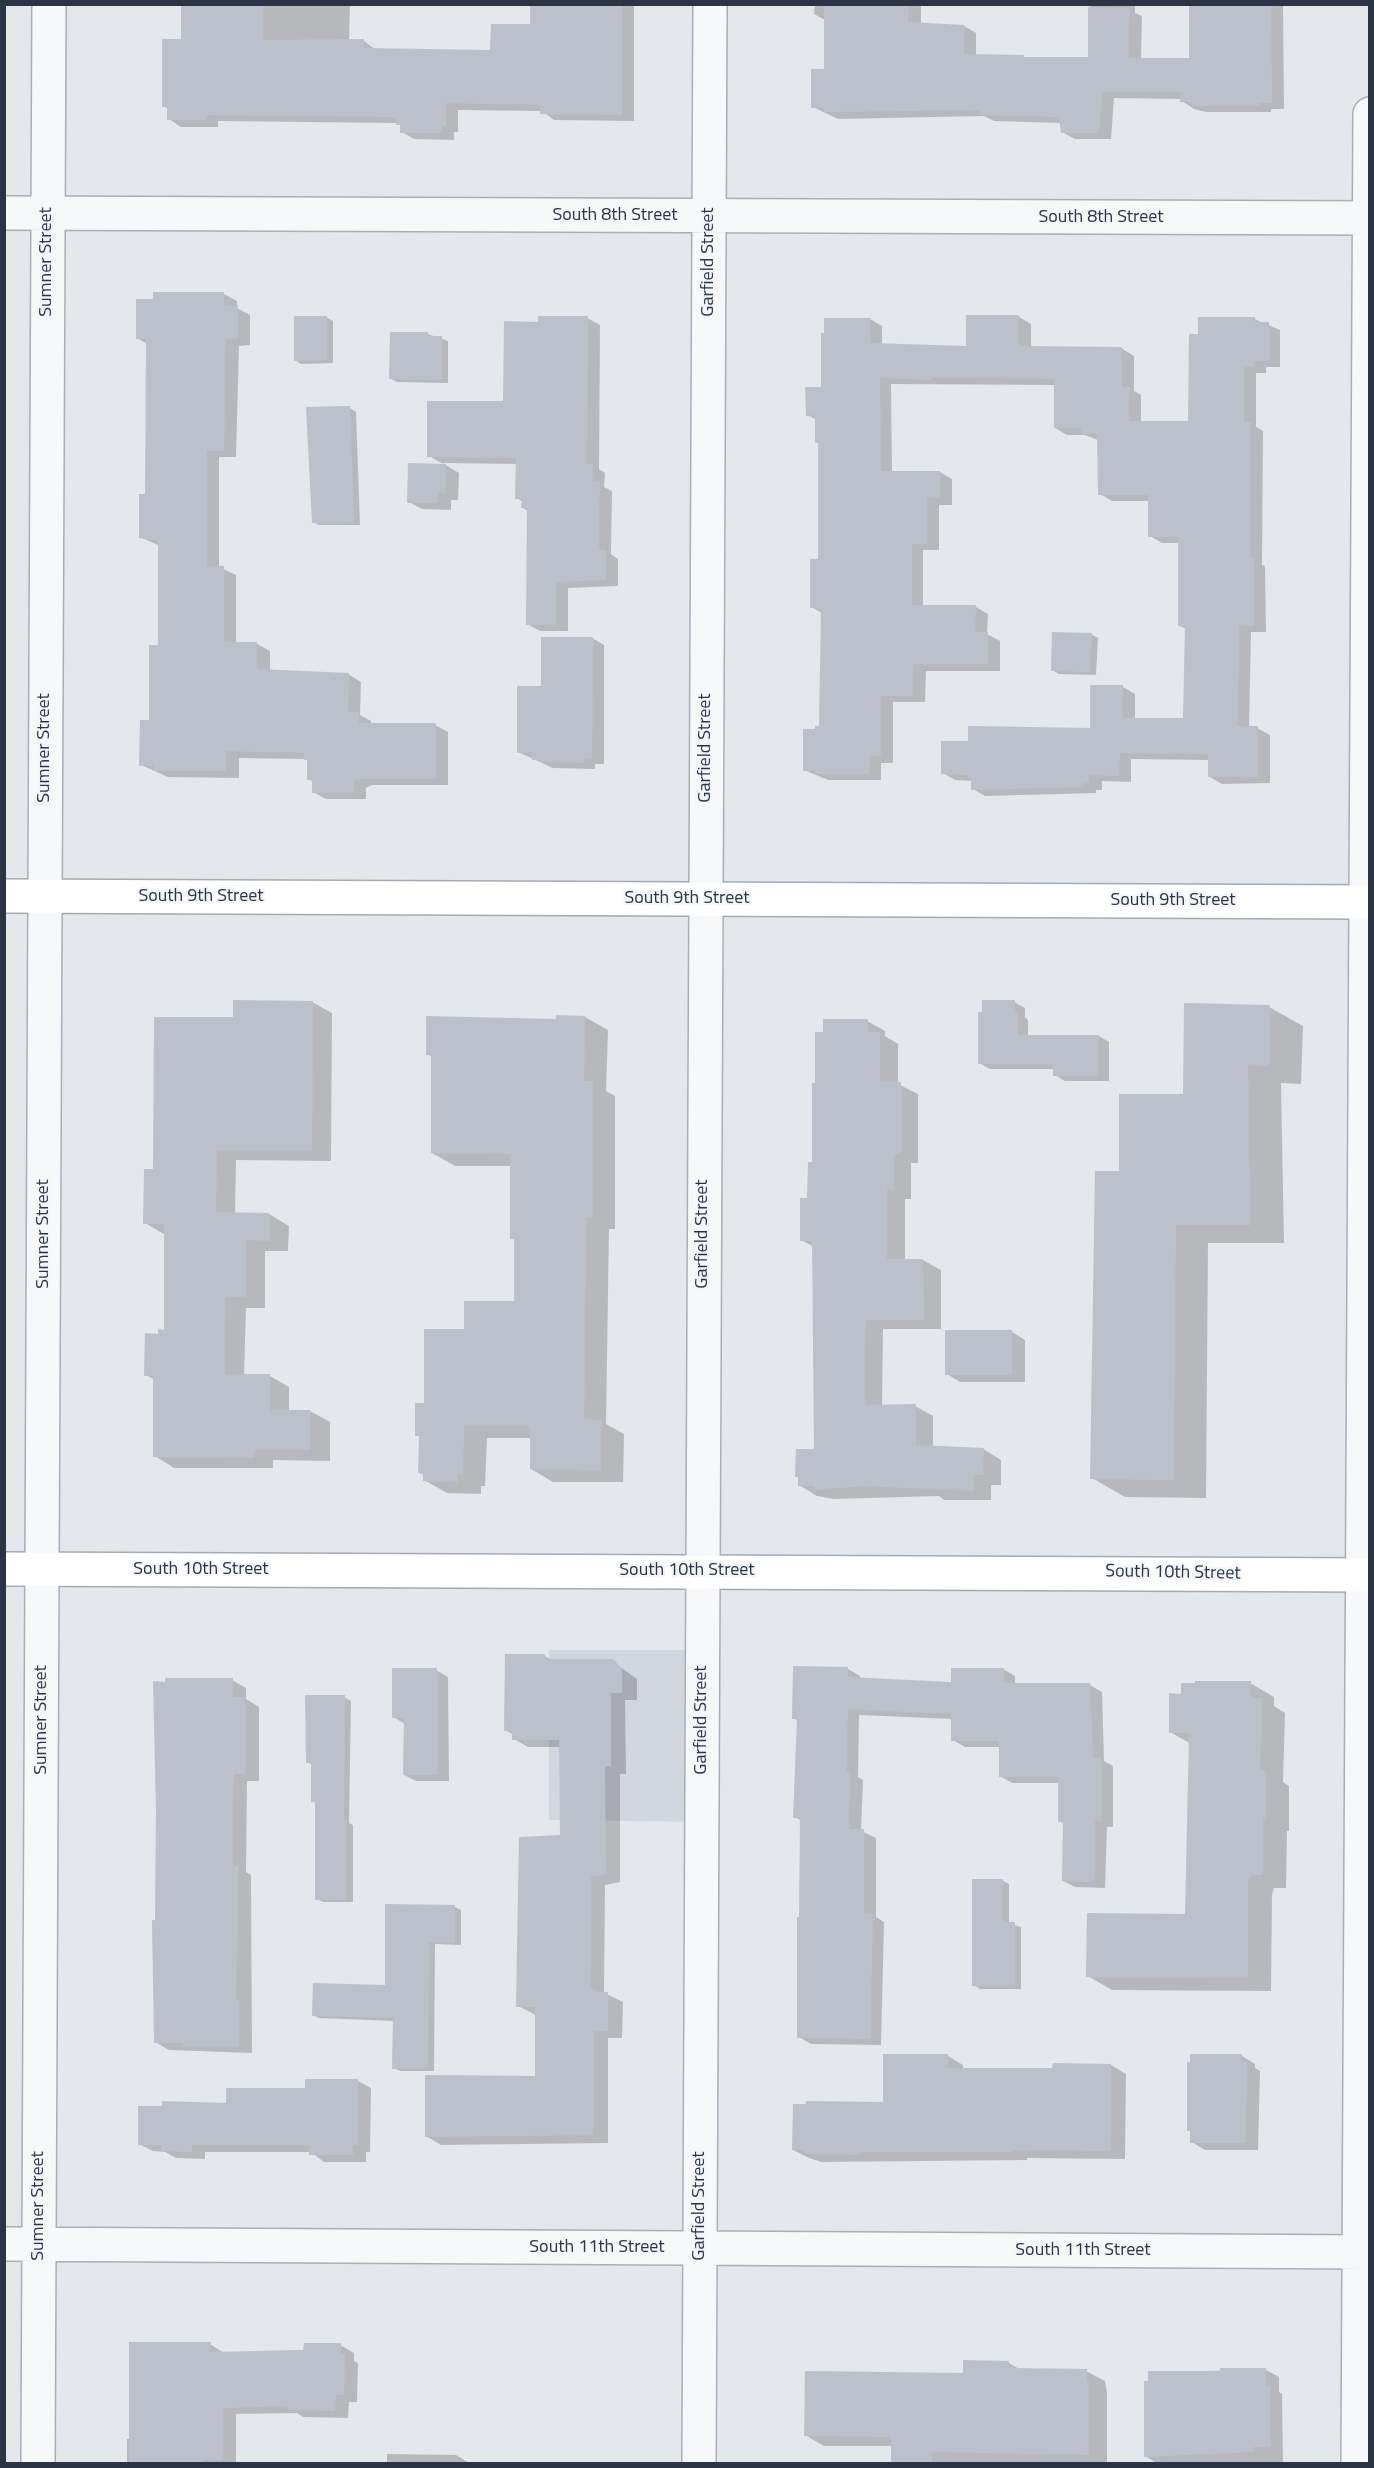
<!DOCTYPE html>
<html>
<head>
<meta charset="utf-8">
<style>
  body { margin:0 }
  #map { position:relative; width:1374px; height:2468px; overflow:hidden; background:#e4e7ec; font-family:"Titillium Web",sans-serif }
  canvas { display:block }
  .frame { position:absolute; inset:0; border:6px solid #2b3445; pointer-events:none }
</style>
</head>
<body>
<div id="map">
<canvas width="1374" height="2468"></canvas>
<div class="frame"></div>
</div>
<script>
const context = document.querySelector('canvas').getContext('2d');
context.lineJoin = 'round';
function paint(path, color) {
  context.fillStyle = color;
  context.fill(path, 'evenodd');
}
function poly(rows) {
  const path = new Path2D();
  for (const r of rows) {
    path.moveTo(r[0], r[1]);
    for (let i = 2; i < r.length; i += 2) path.lineTo(r[i], r[i + 1]);
  }
  return path;
}
function trace(path, color, width, dash) {
  context.strokeStyle = color;
  context.lineWidth = width;
  context.lineCap = dash ? 'butt' : 'round';
  context.setLineDash(dash || []);
  context.stroke(path);
}
function drawText(font, color, halo, rows, align = 'center') {
  context.font = font + ' "Titillium Web",sans-serif';
  context.lineWidth = 4.5;
  context.setLineDash([]);
  context.textBaseline = 'middle';
  context.strokeStyle = halo;
  context.fillStyle = color;
  for (const [text, x, y, turn = 0] of rows) {
    context.save();
    context.translate(x, y);
    context.rotate((+turn || 0) * Math.PI / 180);
    context.textAlign = isNaN(turn) ? turn : align;
    if (halo) context.strokeText(text, 0, 0);
    context.fillText(text, 0, 0);
    context.restore();
  }
}
paint(poly([
  [549,1650,702,1650,702,1822,549,1820]
]), '#d2d6de');
paint(poly([
  [183,4,350,4,349,41,364,41,376,50,492,51,531,26,531,4,634,4,634,121,554,120,542,111,458,110,458,132,454,132,454,140,414,139,402,132,402,127,397,123,218,121,218,127,181,127,169,119,168,109,164,106,183,40],
  [815,4,921,4,921,24,964,26,976,33,976,56,1028,59,1090,59,1090,4,1135,4,1135,13,1142,16,1141,60,1190,60,1190,4,1283,4,1284,109,1271,109,1271,112,1206,112,1194,109,1182,101,1182,99,1114,98,1111,139,1075,139,1062,132,1062,123,994,121,984,116,838,119,813,107,825,70,825,20,814,14],
  [224,294,237,301,237,308,250,315,250,345,239,346,236,457,219,457,219,567,236,575,236,643,257,644,270,651,270,671,348,674,361,682,360,715,371,721,371,725,435,725,448,732,448,785,372,785,366,788,366,799,326,799,313,792,313,782,309,779,309,761,306,759,239,758,239,778,168,777,141,765,150,722,160,646,158,545,140,537,146,495,147,344,137,338],
  [326,317,333,321,333,363,301,364,295,360],
  [1019,317,1031,324,1031,347,1121,348,1134,356,1134,391,1141,395,1141,422,1189,422,1199,335,1254,319,1280,330,1280,367,1266,367,1266,373,1256,373,1256,427,1263,431,1262,565,1265,566,1266,632,1251,632,1249,728,1257,728,1270,735,1270,783,1222,784,1210,777,1210,760,1131,759,1131,782,1102,781,1102,790,1096,790,1096,793,985,796,973,789,973,781,955,780,943,773,969,743,1092,730,1123,687,1135,694,1135,720,1184,720,1186,629,1180,626,1179,543,1162,543,1150,536,1150,501,1112,501,1100,494,1098,440,1085,435,1067,435,1055,428,1055,385,891,384,892,472,940,472,952,479,952,505,939,505,939,550,923,550,923,607,976,607,988,614,987,634,1000,641,1000,671,926,671,925,702,893,702,893,763,881,763,881,780,828,780,804,770,821,727,822,613,811,607,820,560,820,444,817,420,807,415,870,319,882,326,882,345,967,348],
  [587,318,600,325,599,469,605,473,604,487,612,491,611,554,618,559,618,586,568,588,568,631,540,631,527,624,528,511,523,508,523,502,517,498,517,464,442,463,459,473,458,500,451,500,451,510,422,509,409,502,445,465,429,456,504,402,539,323],
  [428,334,448,341,448,383,397,382,391,379],
  [307,408,350,408,356,412,360,525,319,525,313,522],
  [1091,634,1098,638,1096,675,1059,674,1052,670],
  [592,638,604,645,604,764,595,764,595,769,553,768,518,752,542,687],
  [312,1002,332,1013,331,1161,236,1160,235,1214,269,1214,289,1226,288,1251,265,1251,265,1308,246,1308,244,1376,270,1376,289,1387,289,1411,310,1411,330,1422,330,1461,273,1460,273,1468,174,1468,155,1456,155,1380,146,1375,159,1335,166,1331,164,1234,145,1223,154,1171,234,1019],
  [1014,1002,1025,1008,1025,1017,1028,1020,1028,1036,1099,1036,1109,1042,1109,1081,1065,1081,1055,1075,1055,1069,990,1069,979,1063],
  [1269,1007,1303,1026,1301,1084,1281,1083,1284,1243,1208,1243,1206,1498,1125,1497,1092,1478,1121,1173,1184,1095],
  [557,1016,585,1017,608,1030,606,1091,615,1096,615,1229,609,1229,606,1424,624,1434,623,1482,553,1482,531,1469,531,1438,487,1438,485,1486,481,1486,481,1494,447,1493,424,1480,424,1475,420,1472,420,1437,416,1435,425,1404,465,1331,515,1303,515,1240,511,1238,511,1166,455,1166,432,1153,432,1057,427,1054,557,1020],
  [867,1021,885,1031,885,1036,898,1044,898,1084,918,1094,918,1163,911,1163,911,1199,905,1199,905,1260,923,1260,941,1270,941,1329,883,1329,882,1406,915,1406,933,1416,933,1447,983,1449,1001,1460,1001,1485,991,1485,991,1500,944,1500,939,1496,834,1499,817,1496,799,1485,799,1478,796,1476,815,1450,814,1247,801,1240,813,1164,817,1085,824,1033],
  [1012,1332,1025,1340,1025,1382,960,1382,947,1374],
  [545,1656,553,1661,612,1661,637,1679,637,1700,625,1700,626,1774,620,1774,620,1882,605,1885,604,1993,623,2002,622,2038,608,2038,608,2143,441,2145,426,2136,536,2077,536,2015,518,2006,561,1836,561,1747,528,1747,514,1739,514,1735,505,1730],
  [795,1668,848,1669,860,1676,860,1679,953,1683,1003,1669,1015,1676,1015,1685,1090,1685,1102,1692,1104,1761,1113,1766,1113,1827,1107,1827,1105,1888,1075,1887,1063,1881,1065,1824,1059,1821,1059,1783,1012,1783,1000,1776,1000,1747,965,1747,953,1740,953,1719,859,1715,858,1777,863,1780,861,1831,876,1838,876,1917,884,1922,881,2045,811,2044,799,2037,802,1821,795,1817,798,1721,793,1718],
  [436,1670,448,1677,449,1781,416,1781,404,1775,405,1724,393,1717],
  [232,1680,246,1688,246,1699,259,1707,259,1781,247,1781,246,1872,251,1875,252,2053,169,2050,155,2042,156,1922],
  [1250,1683,1274,1697,1274,1706,1285,1713,1283,1782,1289,1786,1289,1831,1287,1831,1286,1888,1274,1888,1272,1895,1271,1991,1112,1990,1088,1976,1187,1915,1191,1744,1170,1732,1182,1695],
  [344,1697,351,1701,349,1823,353,1825,353,1902,323,1902,317,1899,317,1804,313,1801,313,1765,307,1762],
  [1003,1881,1009,1884,1009,1924,1021,1927,1021,1989,980,1989,974,1985],
  [387,1906,455,1907,461,1910,461,1945,435,1944,434,2071,400,2071,394,2068,394,2021,319,2018,313,2015,387,1986],
  [948,2056,963,2065,963,2069,1054,2070,1054,2064,1111,2065,1126,2074,1125,2159,1027,2158,1027,2160,822,2162,809,2158,793,2150,884,2103],
  [1242,2056,1255,2064,1255,2068,1260,2071,1258,2150,1205,2150,1192,2142,1192,2132,1189,2130],
  [358,2081,371,2088,370,2152,366,2152,366,2162,324,2162,311,2152,205,2152,205,2159,176,2158,165,2152,153,2151,139,2144,228,2105],
  [210,2344,224,2353,305,2352,340,2345,354,2353,354,2361,358,2363,357,2402,349,2402,348,2418,303,2417,297,2413,236,2414,236,2464,127,2464,127,2439,130,2439],
  [1009,2363,1021,2370,1086,2371,1105,2381,1107,2393,1107,2464,892,2464,892,2446,824,2446,805,2435,965,2375],
  [1266,2370,1279,2377,1279,2392,1282,2394,1283,2464,1158,2464,1145,2456,1149,2372],
  [387,2454,456,2455,471,2464,387,2464]
]), '#0003');
paint(poly([
  [181,4,263,4,263,40,364,39,364,48,490,50,491,24,530,24,530,4,622,4,622,115,540,114,541,105,446,103,446,126,442,126,442,133,400,133,400,125,396,125,396,117,206,115,206,120,167,120,167,107,162,107,162,39,181,39],
  [824,4,909,4,908,22,964,25,964,54,1024,55,1024,57,1088,57,1088,7,1130,8,1129,58,1189,58,1189,4,1271,4,1272,103,1259,103,1259,106,1192,106,1192,102,1180,102,1180,92,1102,92,1099,133,1061,133,1059,117,980,115,980,110,824,112,824,108,811,108,811,69,824,69],
  [153,292,224,292,224,306,238,306,238,338,226,339,224,451,207,451,207,566,224,566,224,642,257,642,257,669,349,673,348,712,359,712,359,723,436,723,436,779,359,779,354,781,354,793,312,793,312,780,307,780,307,760,304,760,304,753,226,751,226,771,154,771,154,766,139,766,140,720,149,720,149,645,158,645,158,540,139,538,139,494,145,494,146,339,136,339,136,299,153,299],
  [966,315,1019,315,1019,346,1122,347,1122,387,1130,387,1129,421,1188,421,1189,334,1198,334,1198,317,1255,317,1255,322,1269,322,1269,361,1254,361,1254,367,1244,367,1244,422,1251,422,1251,558,1254,558,1254,626,1239,626,1237,726,1258,726,1258,777,1208,777,1208,754,1120,753,1119,776,1090,775,1090,783,1084,783,1084,787,971,790,971,777,968,777,968,775,941,774,941,741,968,741,968,726,1090,728,1090,685,1123,685,1123,718,1183,718,1185,626,1178,626,1178,537,1148,537,1148,495,1098,495,1097,434,1081,434,1081,428,1054,428,1054,379,932,377,932,380,880,378,881,471,940,471,940,498,927,498,927,544,912,544,912,605,976,605,975,632,988,632,988,664,914,664,913,696,881,696,881,756,869,756,869,774,814,774,814,771,803,771,803,729,815,729,815,726,819,726,821,608,810,608,810,559,818,559,818,443,815,443,815,415,806,416,805,387,821,387,821,333,824,333,824,318,870,318,870,343,966,346],
  [294,316,327,316,327,360,294,361],
  [538,316,588,316,587,464,593,464,592,482,600,482,598,550,606,550,606,580,556,582,556,625,526,625,527,508,521,508,522,499,515,499,516,458,427,457,427,401,503,401,504,321,538,322],
  [390,332,428,332,428,336,442,336,442,380,389,379],
  [350,406,354,522,312,523,306,407],
  [408,463,446,464,445,493,438,493,437,503,407,503],
  [1052,632,1092,633,1090,672,1051,671],
  [541,637,593,637,592,758,584,758,584,763,539,762,539,760,532,760,532,752,517,753,517,686,541,686],
  [233,1000,313,1001,312,1150,217,1150,216,1212,269,1213,269,1241,246,1240,246,1297,226,1297,225,1374,270,1374,270,1410,310,1410,310,1450,254,1450,254,1458,153,1457,153,1376,144,1376,145,1333,158,1334,158,1329,164,1330,164,1224,143,1224,144,1169,153,1169,154,1017,233,1017],
  [982,1000,1015,1000,1015,1012,1018,1012,1018,1035,1099,1035,1099,1076,1053,1076,1053,1064,978,1064,978,1012,982,1012],
  [1184,1003,1270,1005,1269,1066,1248,1065,1251,1225,1176,1225,1173,1480,1090,1479,1095,1171,1119,1171,1119,1094,1183,1094],
  [556,1015,585,1016,584,1081,593,1081,593,1217,587,1217,584,1419,602,1420,601,1470,530,1469,530,1426,464,1426,463,1474,458,1474,458,1482,423,1481,423,1474,418,1473,419,1436,415,1436,415,1403,424,1403,424,1329,464,1329,464,1301,514,1301,514,1239,510,1239,510,1154,431,1153,431,1055,426,1055,426,1016,556,1019],
  [823,1019,868,1019,868,1032,880,1032,880,1082,901,1082,901,1154,894,1154,894,1190,887,1189,887,1259,923,1259,924,1320,866,1320,865,1405,916,1404,916,1445,984,1448,983,1475,973,1475,973,1491,865,1486,814,1490,814,1486,798,1486,798,1477,795,1477,796,1449,814,1449,812,1241,800,1241,800,1198,807,1198,808,1162,812,1162,812,1083,815,1083,815,1032,823,1032],
  [945,1330,1012,1330,1012,1375,945,1375],
  [505,1654,545,1654,545,1659,613,1659,622,1669,622,1693,611,1693,611,1766,605,1766,606,1874,591,1877,590,1989,596,1989,596,1992,608,1992,608,2031,594,2031,594,2135,425,2137,425,2075,535,2076,535,2007,516,2007,519,1837,560,1835,559,1740,512,1740,512,1731,504,1731],
  [793,1666,848,1667,848,1677,951,1682,951,1668,1004,1668,1004,1683,1090,1683,1093,1758,1101,1758,1101,1821,1095,1821,1094,1882,1062,1881,1063,1822,1058,1822,1058,1777,999,1777,999,1741,951,1741,951,1714,848,1709,846,1772,851,1772,849,1829,864,1829,864,1914,873,1914,870,2039,797,2038,797,1917,799,1917,800,1818,793,1818,797,1719,792,1719],
  [392,1668,437,1668,437,1775,403,1775,404,1718,392,1718],
  [165,1678,233,1678,233,1697,245,1697,245,1774,234,1774,233,1866,238,1866,236,2001,239,2001,239,2046,183,2046,183,2043,154,2043,152,1920,155,1920,156,1810,153,1681,165,1682],
  [1195,1681,1251,1681,1251,1698,1262,1698,1260,1770,1266,1770,1266,1818,1263,1818,1263,1875,1251,1875,1248,1881,1248,1978,1086,1977,1087,1913,1185,1914,1189,1733,1169,1733,1169,1693,1181,1694,1181,1683,1195,1683],
  [305,1695,345,1695,344,1820,347,1820,347,1899,315,1900,315,1802,311,1802,311,1763,306,1763],
  [972,1879,1003,1879,1003,1922,1015,1922,1015,1986,972,1986],
  [385,1904,455,1905,455,1942,429,1942,428,2069,392,2069,393,2018,312,2016,313,1983,385,1985],
  [883,2054,948,2054,948,2068,1052,2068,1053,2063,1111,2064,1110,2151,1012,2150,1012,2152,860,2152,860,2155,805,2154,805,2150,792,2150,793,2104,806,2104,806,2101,883,2102],
  [1190,2054,1242,2054,1242,2062,1247,2062,1245,2143,1190,2143,1190,2131,1187,2131,1187,2062,1190,2062],
  [305,2079,358,2079,357,2145,353,2145,353,2155,309,2155,309,2145,192,2145,192,2152,161,2151,161,2145,138,2145,138,2106,162,2106,162,2101,226,2103,226,2088,305,2088],
  [129,2342,211,2342,210,2352,303,2350,304,2343,341,2343,341,2354,345,2354,344,2395,336,2395,335,2411,288,2410,288,2406,223,2408,223,2460,204,2460,204,2463,129,2463],
  [963,2360,1009,2361,1009,2368,1087,2369,1087,2381,1089,2381,1089,2455,932,2452,932,2463,891,2463,891,2437,804,2436,805,2371,963,2373],
  [1220,2368,1266,2368,1266,2385,1270,2385,1270,2447,1253,2447,1253,2452,1144,2457,1144,2381,1148,2381,1148,2371,1220,2371]
]), '#bbc0ca');
const street = poly([
  [4,213,1370,218],
  [4,2244,1370,2252],
  [38,2464,49,4],
  [699,2464,710,4],
  [1358,2464,1370,114]
]);
const primary = poly([
  [4,896,1370,902],
  [4,1569,1370,1575]
]);
trace(street, '#a9aeb7', 36);
trace(primary, '#a3abb8', 36);
trace(street, '#f7f8fa', 33);
trace(primary, '#fff', 33);
drawText('18px', '#2b3445', '#f4f6f9', [
  ["South 8th Street",615,216],
  ["South 8th Street",1101,218],
  ["Sumner Street",47,262,-90],
  ["Garfield Street",709,262,-90],
  ["Sumner Street",45,748,-90],
  ["Garfield Street",706,748,-90],
  ["South 9th Street",201,897],
  ["South 9th Street",687,899],
  ["South 9th Street",1173,901],
  ["Sumner Street",44,1234,-90],
  ["Garfield Street",703,1234,-90],
  ["South 10th Street",201,1570],
  ["South 10th Street",687,1571],
  ["South 10th Street",1173,1573,1],
  ["Sumner Street",42,1720,-90],
  ["Garfield Street",702,1720,-90],
  ["Sumner Street",39,2206,-90],
  ["Garfield Street",700,2206,-90],
  ["South 11th Street",597,2248],
  ["South 11th Street",1083,2251]
]);
</script>
</body>
</html>
